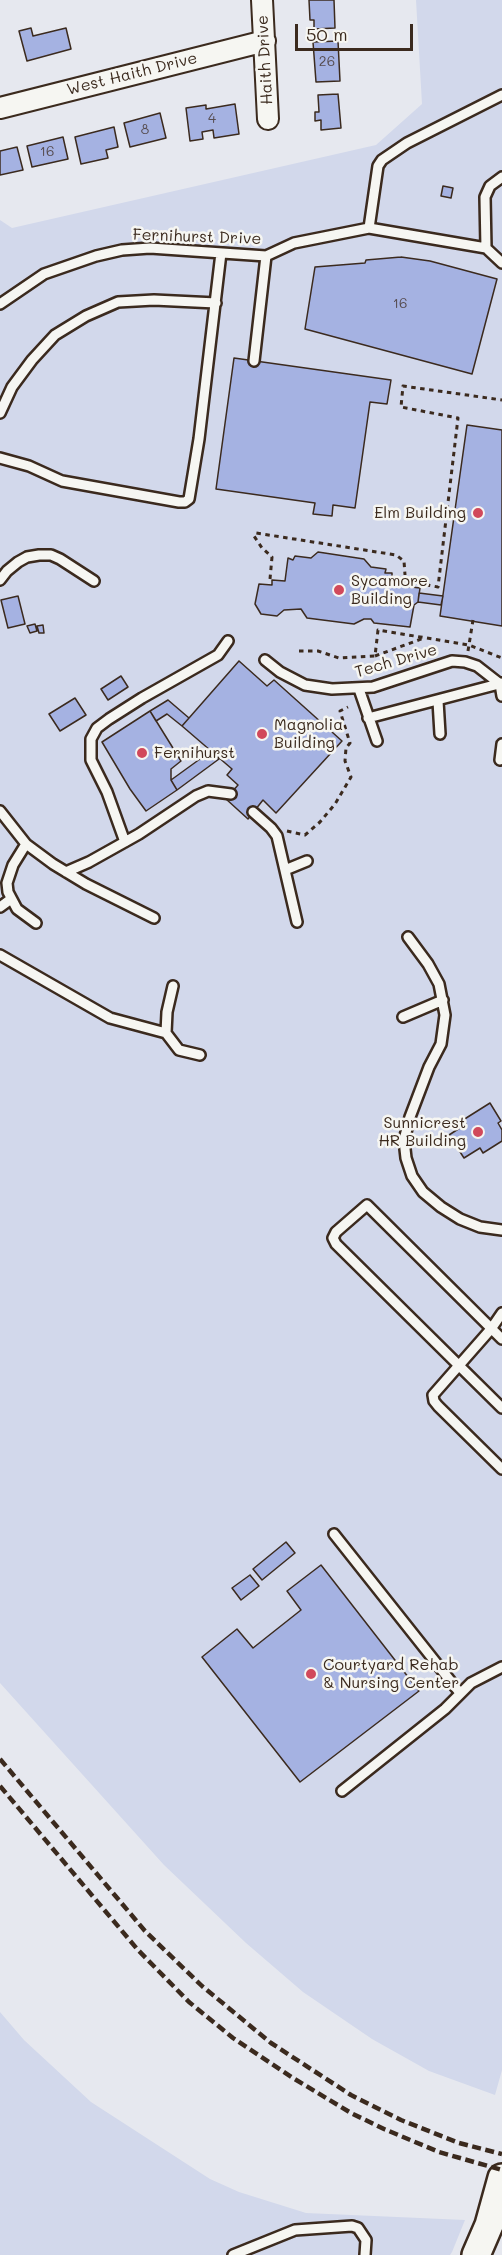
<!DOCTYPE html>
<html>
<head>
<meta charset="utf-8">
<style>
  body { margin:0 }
  #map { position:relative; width:502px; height:2255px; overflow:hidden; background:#e6e8ef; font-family:Mali,sans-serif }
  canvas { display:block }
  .scale { position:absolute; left:295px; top:24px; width:118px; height:27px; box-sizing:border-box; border:3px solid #3b2a1e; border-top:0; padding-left:8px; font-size:18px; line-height:21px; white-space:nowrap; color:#3b2a1e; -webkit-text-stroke:4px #f6f6f2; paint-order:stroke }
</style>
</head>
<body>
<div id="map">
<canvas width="502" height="2255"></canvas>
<div class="scale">50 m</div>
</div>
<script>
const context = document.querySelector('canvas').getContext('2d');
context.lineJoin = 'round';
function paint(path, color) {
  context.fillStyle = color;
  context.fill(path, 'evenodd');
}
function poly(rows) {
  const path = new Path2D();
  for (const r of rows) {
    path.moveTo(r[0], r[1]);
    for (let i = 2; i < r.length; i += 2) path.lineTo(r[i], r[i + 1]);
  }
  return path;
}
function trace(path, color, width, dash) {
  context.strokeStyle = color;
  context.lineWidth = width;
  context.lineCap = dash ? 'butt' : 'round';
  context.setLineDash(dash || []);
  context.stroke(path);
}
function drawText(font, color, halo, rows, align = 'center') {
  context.font = font + ' Mali,sans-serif';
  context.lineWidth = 5;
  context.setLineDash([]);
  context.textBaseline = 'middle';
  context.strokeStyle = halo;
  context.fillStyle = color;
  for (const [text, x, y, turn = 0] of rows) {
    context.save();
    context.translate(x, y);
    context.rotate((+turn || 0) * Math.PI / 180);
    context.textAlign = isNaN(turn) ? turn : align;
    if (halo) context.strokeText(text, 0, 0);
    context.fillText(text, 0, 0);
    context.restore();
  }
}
paint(poly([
  [416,0,502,0,502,2070,495,2095,429,2071,372,2039,303,1992,246,1943,164,1865,0,1683,0,220,12,228,376,145,422,104],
  [0,2012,24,2040,91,2102,210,2179,239,2192,306,2213,465,2220,452,2252,450,2255,0,2255]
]), '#d2d8eb');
const building = poly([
  [309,0,334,0,335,28,314,29,314,20,310,20,309,0],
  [31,28,33,36,66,28,71,49,27,61,19,31,31,28],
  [338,41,340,81,316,82,313,42,338,41],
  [338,94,341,128,321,130,321,120,315,121,315,112,319,112,318,95,338,94],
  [235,104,239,134,214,138,213,130,202,132,203,139,190,141,186,108,206,105,206,109,235,104],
  [160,113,166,138,130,147,124,123,160,113],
  [114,127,118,147,106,150,108,158,81,164,75,137,114,127],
  [63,137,68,159,32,167,27,146,63,137],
  [17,147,23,170,0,175,0,151,17,147],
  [443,186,453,188,451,198,441,196,443,186],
  [401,257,430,261,497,279,472,374,305,329,315,267,365,263,366,260,401,257],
  [234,358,391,380,387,404,370,402,355,508,333,505,332,516,313,514,315,503,216,489,234,358],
  [467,425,502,430,502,626,440,616,467,425],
  [318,552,364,559,371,567,386,569,385,573,392,573,392,577,405,579,403,586,420,588,418,602,414,605,410,627,374,623,371,619,364,619,354,624,307,618,301,609,284,610,277,616,261,614,255,604,259,584,272,585,272,580,285,581,288,558,293,560,295,556,311,558,318,552],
  [419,593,443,596,441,605,418,602,419,593],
  [18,596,25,624,8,628,1,600,18,596],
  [35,624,37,631,30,633,27,626,35,624],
  [43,625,44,633,39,633,37,626,43,625],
  [239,661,267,686,274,680,342,741,276,813,263,800,248,819,226,799,238,785,227,775,232,769,182,726,239,661],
  [121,676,128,687,108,700,101,689,121,676],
  [75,698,86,715,60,731,49,714,75,698],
  [168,700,189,718,182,726,167,714,156,721,150,711,168,700],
  [150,711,181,761,171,769,171,780,177,790,146,811,130,789,102,742,150,711],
  [211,751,219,759,177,790,171,780,211,751],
  [490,1103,501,1121,498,1123,502,1130,502,1141,483,1153,480,1148,464,1158,449,1135,466,1124,463,1120,490,1103],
  [286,1542,295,1553,262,1580,253,1569,286,1542],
  [321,1565,419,1691,300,1782,202,1657,237,1629,253,1648,301,1610,287,1591,321,1565],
  [250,1575,259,1586,241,1600,232,1588,250,1575]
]);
paint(building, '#a5b2e2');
trace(building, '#3b2a1e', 1.5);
const lane = poly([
  [369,228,378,166,382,160,407,143,502,95],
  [486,248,485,197,490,186,502,177],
  [0,304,44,274,96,256,122,250,150,248,266,256,294,243,369,228,486,248,502,263],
  [254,361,266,256],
  [0,413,12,387,32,360,55,335,86,316,118,302,154,300,216,303],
  [0,458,29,466,62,481,179,502,185,502,189,499,199,439,221,253],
  [0,580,7,571,18,562,27,557,39,555,51,555,60,559,94,581],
  [265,660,280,672,305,685,332,689,373,687,452,661,465,662,477,666,500,684],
  [500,684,502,696],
  [359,689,377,741],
  [438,701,440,734],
  [368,718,502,683],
  [500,760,502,744],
  [0,811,26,844,53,864,86,884,154,918],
  [253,812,271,828,277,836,297,922],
  [125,842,107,792,91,760,91,739,97,728,109,719,142,698,218,655,228,641],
  [26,844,13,865,7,883,8,892,17,909,36,923],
  [285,870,307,861],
  [66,872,89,862,139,834,196,796,208,791,231,794],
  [0,907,11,899],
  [408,937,428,964,439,984,445,1015,441,1044,429,1067,410,1117,404,1140,406,1158,412,1176,423,1192,441,1207,460,1219,480,1227,502,1230],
  [0,955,110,1018,166,1033],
  [173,986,167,1012,166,1033,179,1050,200,1055],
  [403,1017,443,1000],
  [502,1313,491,1329,433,1395,434,1401,438,1406,502,1469],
  [502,1339,367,1205,336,1232,333,1238,336,1244,502,1408],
  [334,1534,460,1693],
  [342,1791,445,1709,471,1683,502,1667],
  [233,2255,295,2230,352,2226,358,2228,366,2240,365,2255]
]);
const street = poly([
  [262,0,268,119],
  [0,108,265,41]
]);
const secondary = poly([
  [476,2255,489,2225,502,2178]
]);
trace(lane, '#3b2a1e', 14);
trace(street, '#3b2a1e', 24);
trace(secondary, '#3b2a1e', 32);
trace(poly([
  [270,579,272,557,262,548,254,536,256,533,396,555,404,561,405,575],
  [417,583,438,587,458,418,401,407,403,386,502,400],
  [299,651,318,651,339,658,375,656,378,630,469,645,502,658],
  [468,651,473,620],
  [375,656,424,638],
  [287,831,305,835,320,822,335,804,351,777,345,761,346,748,350,743,340,711,348,707]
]), '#3b2a1e', 3, [4.5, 4.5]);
trace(lane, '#f6f6f2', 9);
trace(street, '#f6f6f2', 20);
trace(secondary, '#f6f6f2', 27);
trace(poly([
  [0,1759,145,1931,202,1986,271,2043,351,2095,401,2120,459,2143,502,2154],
  [0,1786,138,1950,189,2002,233,2038,293,2078,351,2113,384,2129,439,2152,502,2170]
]), '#3b2a1e', 4.5, [9, 4.5]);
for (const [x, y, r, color] of [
  [478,513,6,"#d1495b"],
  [339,590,6,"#d1495b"],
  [262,734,6,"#d1495b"],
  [142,753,6,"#d1495b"],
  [478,1132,6,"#d1495b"],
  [311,1674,6,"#d1495b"]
]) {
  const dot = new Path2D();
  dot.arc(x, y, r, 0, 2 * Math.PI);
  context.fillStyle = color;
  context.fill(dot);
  trace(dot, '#f6f6f2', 2);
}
drawText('14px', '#564c4f', null, [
  ["26",327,62],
  ["4",212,119],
  ["8",145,130],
  ["16",47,152],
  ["16",400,304]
]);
drawText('16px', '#3b2a1e', '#f6f6f2', [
  ["Haith Drive",265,60,-93],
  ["West Haith Drive",132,74,-14],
  ["Fernihurst Drive",197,237,2],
  ["Tech Drive",396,661,-16]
]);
drawText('16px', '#3b2a1e', '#f6f6f2', [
  ["Elm Building",466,513,"right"],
  ["Sycamore",351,581],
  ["Building",351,599],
  ["Magnolia",274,725],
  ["Building",274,743],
  ["Fernihurst",154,753],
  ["Sunnicrest",466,1123,"right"],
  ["HR Building",466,1141,"right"],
  ["Courtyard Rehab",323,1665],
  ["& Nursing Center",323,1683]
], 'left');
</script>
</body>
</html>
